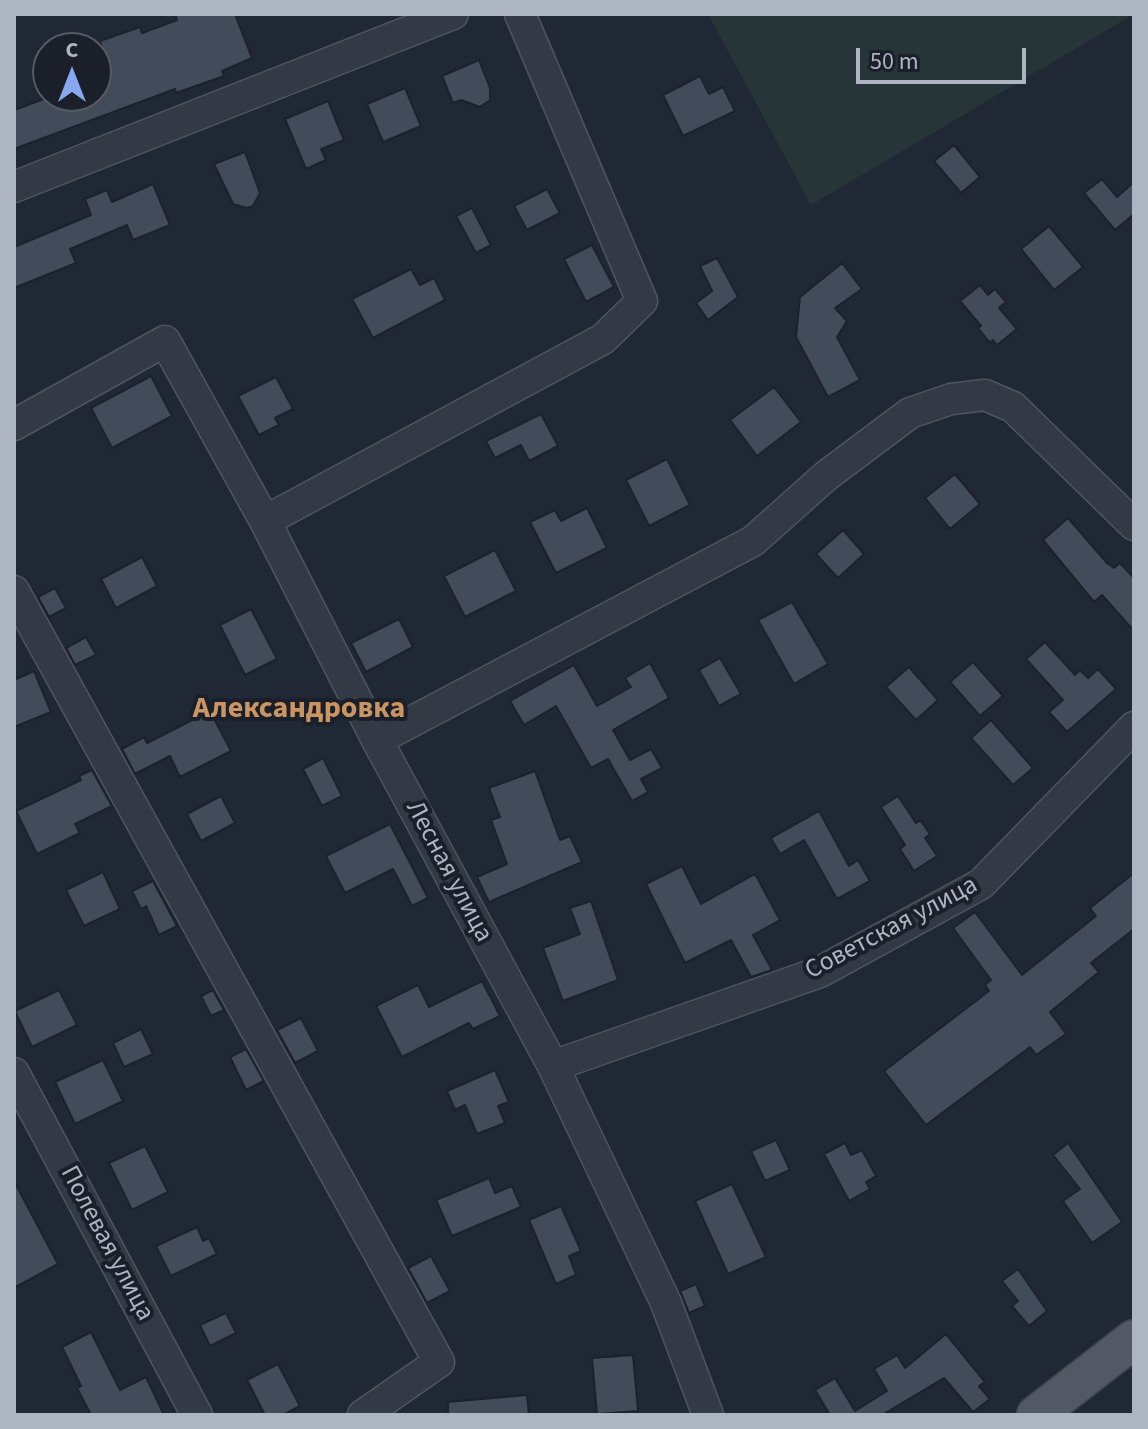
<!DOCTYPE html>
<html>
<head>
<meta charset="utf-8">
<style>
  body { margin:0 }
  #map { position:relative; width:1148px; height:1429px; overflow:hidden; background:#212835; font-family:"Source Sans 3",sans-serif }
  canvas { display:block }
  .frame { position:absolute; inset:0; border:16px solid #aeb5c2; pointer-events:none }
  .north { position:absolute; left:32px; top:32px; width:80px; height:80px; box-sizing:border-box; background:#1a1f2a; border:2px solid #555b67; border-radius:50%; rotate:0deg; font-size:22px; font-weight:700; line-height:32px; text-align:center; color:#aeb5c2 }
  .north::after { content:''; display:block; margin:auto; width:28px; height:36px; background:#87a9ef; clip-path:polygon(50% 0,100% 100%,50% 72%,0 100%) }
  .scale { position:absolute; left:856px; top:48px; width:170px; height:36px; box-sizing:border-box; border:4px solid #aeb5c2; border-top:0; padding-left:10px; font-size:24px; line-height:28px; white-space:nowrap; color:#aeb5c2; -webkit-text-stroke:6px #1a1f2a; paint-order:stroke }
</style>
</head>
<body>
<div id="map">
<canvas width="1148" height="1429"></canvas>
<div class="frame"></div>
<div class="north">С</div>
<div class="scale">50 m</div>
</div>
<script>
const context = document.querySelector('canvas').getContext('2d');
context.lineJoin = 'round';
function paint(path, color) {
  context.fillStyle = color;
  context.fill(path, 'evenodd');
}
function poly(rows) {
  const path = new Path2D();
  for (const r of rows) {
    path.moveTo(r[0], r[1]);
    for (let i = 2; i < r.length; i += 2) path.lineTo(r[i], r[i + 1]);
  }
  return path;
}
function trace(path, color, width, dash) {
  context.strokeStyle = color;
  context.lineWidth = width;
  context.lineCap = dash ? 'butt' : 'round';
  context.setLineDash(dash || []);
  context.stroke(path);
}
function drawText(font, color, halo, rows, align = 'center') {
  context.font = font + ' "Source Sans 3",sans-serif';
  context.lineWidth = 8;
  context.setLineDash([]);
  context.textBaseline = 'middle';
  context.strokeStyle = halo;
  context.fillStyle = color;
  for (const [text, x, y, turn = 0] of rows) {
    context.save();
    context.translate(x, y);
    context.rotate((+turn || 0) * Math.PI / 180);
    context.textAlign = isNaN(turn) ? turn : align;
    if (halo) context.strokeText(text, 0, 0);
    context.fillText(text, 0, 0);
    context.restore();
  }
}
paint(poly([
  [708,14,1134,14,811,205]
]), '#263638');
const building = poly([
  [175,14,235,14,252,58,222,71,224,76,176,93,175,89,14,149,14,110,52,96,96,96,96,50,102,48,100,41,140,27,142,33,177,20,175,14],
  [479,60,490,88,490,100,480,107,461,100,453,103,442,76,479,60],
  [700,76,709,94,723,87,735,111,683,136,663,95,700,76],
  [405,88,421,126,383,142,367,104,405,88],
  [328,101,344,140,321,149,326,160,306,169,285,119,328,101],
  [954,145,980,177,961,193,934,161,954,145],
  [245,152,260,193,253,206,247,208,233,204,214,164,245,152],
  [1102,179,1117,197,1134,182,1134,214,1115,230,1084,193,1102,179],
  [153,184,170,225,133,240,127,225,70,249,76,263,14,288,14,247,91,215,85,199,107,190,112,202,153,184],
  [547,189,560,213,527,230,514,206,547,189],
  [472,208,491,245,476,253,456,216,472,208],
  [1049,226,1083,267,1054,290,1021,249,1049,226],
  [592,245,614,287,586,302,564,259,592,245],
  [717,258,738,297,708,320,696,303,712,291,700,266,717,258],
  [842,263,862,289,835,308,847,321,837,337,860,380,828,397,796,337,800,297,842,263],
  [411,269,420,285,434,278,445,300,373,338,352,299,411,269],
  [980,285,988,295,995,289,1006,302,999,308,1017,329,997,345,993,340,990,343,978,328,981,326,960,301,980,285],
  [151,376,172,416,112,448,91,408,151,376],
  [276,377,293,409,275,418,279,425,259,435,238,396,276,377],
  [774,387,801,422,757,456,730,420,774,387],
  [541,414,558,446,529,461,521,445,495,458,486,441,541,414],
  [667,459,690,505,649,526,626,480,667,459],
  [955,474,980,504,950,529,925,498,955,474],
  [587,508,607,548,556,573,530,522,555,510,561,521,587,508],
  [1068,518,1107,563,1114,568,1120,563,1134,578,1134,631,1102,595,1094,602,1043,540,1068,518],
  [843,530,864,554,838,578,816,554,843,530],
  [495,550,516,591,465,617,444,576,495,550],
  [142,557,157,586,116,608,101,579,142,557],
  [55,588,66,608,49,617,38,597,55,588],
  [792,602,828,664,794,684,758,620,792,602],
  [251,609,277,659,245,675,220,625,251,609],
  [399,619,413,647,366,672,351,643,399,619],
  [86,637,96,655,75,665,66,648,86,637],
  [1045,642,1075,675,1080,670,1088,678,1098,669,1116,689,1067,732,1049,712,1063,700,1026,659,1045,642],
  [720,658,741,694,719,706,699,670,720,658],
  [973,662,1003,696,980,716,950,682,973,662],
  [650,663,669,698,613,730,630,760,651,749,662,768,641,779,648,792,632,801,608,759,591,768,556,706,524,725,510,701,574,665,597,706,631,687,625,678,650,663],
  [909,667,938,700,916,720,886,687,909,667],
  [34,671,51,712,14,727,14,680,34,671],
  [210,711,231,751,180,777,170,756,135,774,122,749,144,737,147,743,210,711],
  [991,720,1033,768,1013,785,971,738,991,720],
  [323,758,342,796,322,806,303,769,323,758],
  [92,770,112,806,75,824,80,833,37,854,16,811,81,780,79,776,92,770],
  [535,771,560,840,570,836,582,862,489,902,477,877,507,864,491,820,500,817,489,788,535,771],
  [221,796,235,823,201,841,187,814,221,796],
  [898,796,916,823,920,820,930,834,925,838,937,856,914,871,900,849,905,845,881,807,898,796],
  [819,811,849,866,858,860,870,881,837,899,804,840,780,854,771,838,819,811],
  [390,824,428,898,412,906,393,869,345,893,326,856,390,824],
  [682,866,701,904,755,874,780,920,753,935,772,970,751,977,731,940,685,963,646,884,682,866],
  [103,872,120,909,84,926,66,890,103,872],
  [1134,873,1134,929,1091,963,1099,972,1050,1012,1066,1034,1036,1055,1030,1047,926,1125,884,1071,989,991,985,985,991,980,953,928,975,912,1022,975,1096,916,1090,908,1134,873],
  [153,881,177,926,159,935,146,906,141,909,132,891,153,881],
  [591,901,618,980,563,1001,543,948,580,934,570,908,591,901],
  [482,981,500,1016,473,1029,469,1023,402,1057,376,1006,418,985,429,1007,482,981],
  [59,990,77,1025,32,1047,15,1011,59,990],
  [213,990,224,1010,211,1016,201,996,213,990],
  [301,1018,318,1051,295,1063,277,1030,301,1018],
  [141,1029,153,1054,124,1067,113,1043,141,1029],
  [246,1049,264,1081,246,1090,230,1057,246,1049],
  [103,1060,123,1101,75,1124,55,1082,103,1060],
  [495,1070,509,1102,498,1106,505,1123,477,1134,465,1105,455,1110,447,1091,495,1070],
  [776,1140,790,1170,765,1181,751,1151,776,1140],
  [845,1143,851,1155,862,1150,876,1176,866,1182,870,1189,849,1201,824,1154,845,1143],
  [1068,1143,1122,1222,1092,1243,1063,1201,1080,1189,1053,1155,1068,1143],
  [145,1146,168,1192,132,1210,109,1163,145,1146],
  [489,1178,495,1193,512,1186,521,1207,452,1236,436,1200,489,1178],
  [14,1181,58,1264,14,1288,14,1181],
  [732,1184,766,1257,728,1274,695,1201,732,1184],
  [561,1206,581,1251,569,1256,576,1275,556,1284,529,1220,561,1206],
  [197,1227,203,1241,209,1238,217,1254,171,1276,156,1246,197,1227],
  [431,1256,450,1291,427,1303,408,1268,431,1256],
  [1018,1269,1047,1311,1029,1326,1012,1306,1018,1301,1002,1281,1018,1269],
  [696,1284,705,1306,689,1313,680,1291,696,1284],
  [226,1313,236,1333,210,1346,200,1325,226,1313],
  [91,1332,120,1390,146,1377,164,1415,91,1415,77,1388,81,1386,62,1347,91,1332],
  [946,1334,985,1382,979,1386,990,1399,973,1412,944,1378,882,1415,830,1415,815,1390,835,1378,855,1411,887,1391,874,1369,897,1355,905,1368,946,1334],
  [633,1355,638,1411,597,1414,592,1358,633,1355],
  [278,1364,300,1406,283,1415,265,1415,247,1380,278,1364],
  [527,1395,529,1415,448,1415,448,1402,527,1395]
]);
paint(building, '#424b59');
trace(building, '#1c212c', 2);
const minor = poly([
  [14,187,453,14],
  [14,425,165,341,265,521,377,740,553,1066,666,1303,708,1415],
  [265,521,603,339,642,301,520,14],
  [14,591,439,1362,363,1415],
  [377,740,753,541,826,476,910,413,951,399,985,395,1013,407,1134,525],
  [553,1066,820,972,981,884,1134,727],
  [14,1073,197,1415]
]);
const major = poly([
  [1036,1415,1134,1339]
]);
trace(minor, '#4f5560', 33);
trace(major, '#3e434f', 41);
trace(minor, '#343a45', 30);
trace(major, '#525965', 38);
drawText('26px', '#aeb5c2', '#1a1f2a', [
  ["Лесная улица",448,872,62],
  ["Советская улица",892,929,-28],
  ["Полевая улица",106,1244,62]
]);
drawText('bold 30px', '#ca9562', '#1a1f2a', [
  ["Александровка",299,710]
]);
</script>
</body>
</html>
